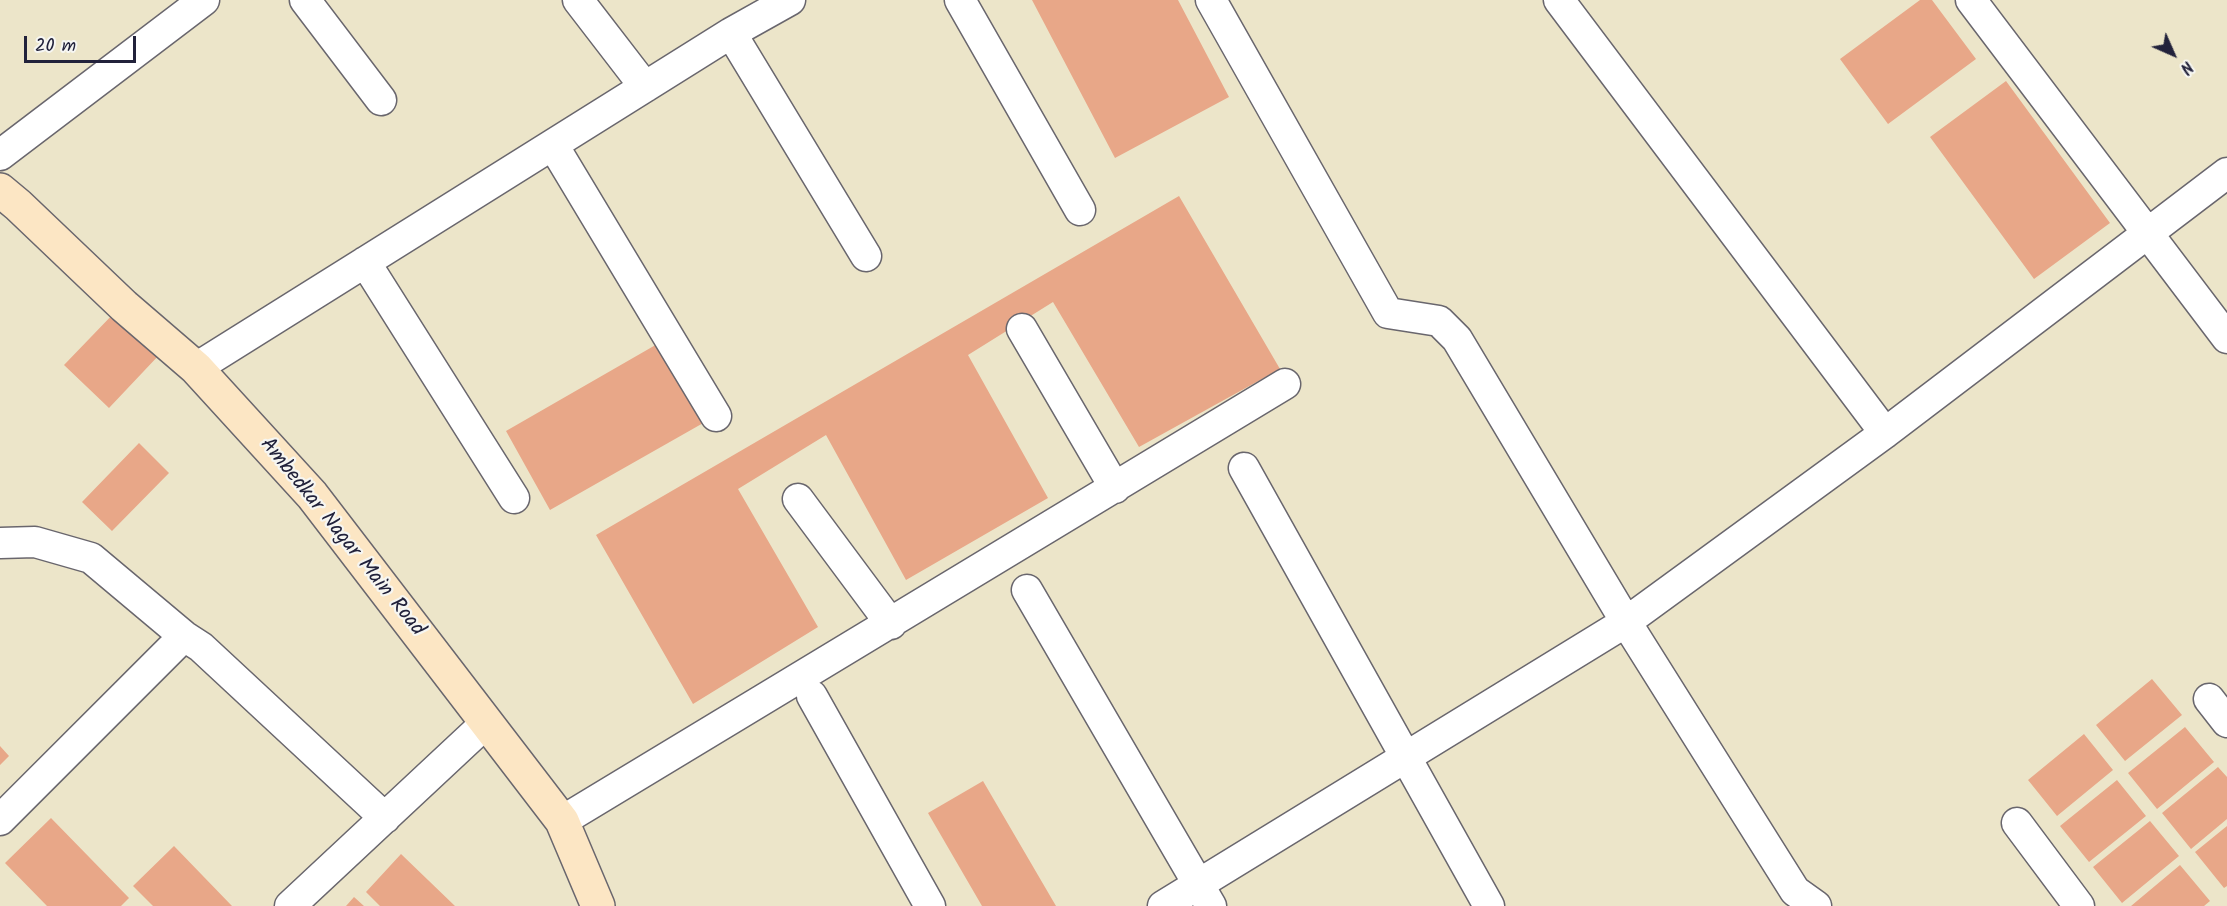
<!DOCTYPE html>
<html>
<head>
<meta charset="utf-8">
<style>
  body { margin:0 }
  #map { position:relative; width:2227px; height:906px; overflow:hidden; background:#ece5c9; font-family:Kalam,sans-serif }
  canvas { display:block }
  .north { position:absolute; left:2143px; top:24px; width:60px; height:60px; -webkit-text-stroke:4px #f6f6f2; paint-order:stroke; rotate:135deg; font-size:16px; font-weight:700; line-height:24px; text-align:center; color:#22223b }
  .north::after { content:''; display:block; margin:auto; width:21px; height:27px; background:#22223b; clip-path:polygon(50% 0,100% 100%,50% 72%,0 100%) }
  .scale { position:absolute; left:24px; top:36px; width:112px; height:27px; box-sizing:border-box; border:3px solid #22223b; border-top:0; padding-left:8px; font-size:18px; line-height:21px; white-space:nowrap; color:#22223b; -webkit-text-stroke:4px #f6f6f2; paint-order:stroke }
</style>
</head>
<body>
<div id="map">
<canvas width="2227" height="906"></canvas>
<div class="north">N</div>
<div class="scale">20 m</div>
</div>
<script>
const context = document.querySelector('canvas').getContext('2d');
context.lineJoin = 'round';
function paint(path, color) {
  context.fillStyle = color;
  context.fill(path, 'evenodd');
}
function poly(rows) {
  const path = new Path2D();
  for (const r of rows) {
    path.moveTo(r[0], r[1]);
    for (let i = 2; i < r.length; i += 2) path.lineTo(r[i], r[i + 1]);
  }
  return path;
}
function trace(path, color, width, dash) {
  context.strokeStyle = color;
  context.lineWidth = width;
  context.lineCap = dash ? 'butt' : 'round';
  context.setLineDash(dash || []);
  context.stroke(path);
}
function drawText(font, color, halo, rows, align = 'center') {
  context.font = font + ' Kalam,sans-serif';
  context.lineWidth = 4.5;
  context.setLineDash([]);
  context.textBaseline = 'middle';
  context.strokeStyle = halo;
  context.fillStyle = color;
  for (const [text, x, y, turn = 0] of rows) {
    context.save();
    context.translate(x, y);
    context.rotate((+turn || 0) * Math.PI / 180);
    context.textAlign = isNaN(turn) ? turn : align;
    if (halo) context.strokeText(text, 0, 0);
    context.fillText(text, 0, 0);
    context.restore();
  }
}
paint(poly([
  [1032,0,1178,0,1229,97,1115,158],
  [1920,0,1932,0,1976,59,1888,124,1840,59],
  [2006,81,2110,223,2034,279,1930,137],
  [1179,196,1280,369,1139,447,1053,302,968,355,1048,498,906,580,826,435,738,489,818,627,693,704,596,535],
  [116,311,160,354,109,408,64,365],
  [659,343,705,422,550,510,506,431],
  [139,443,169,473,112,531,82,502],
  [2152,679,2182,715,2125,761,2096,725],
  [2185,727,2214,762,2157,809,2128,773],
  [2084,734,2113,770,2057,816,2028,780],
  [0,746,9,756,0,765],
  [2218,767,2227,777,2227,819,2191,849,2162,813],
  [2117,780,2146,816,2089,862,2060,826],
  [983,781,1056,906,982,906,928,813],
  [51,818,129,898,121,906,47,906,5,863],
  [2150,821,2179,856,2122,903,2093,867],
  [2227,826,2227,886,2224,888,2195,852],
  [174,846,232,906,153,906,133,886],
  [401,854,455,906,380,906,366,892],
  [2180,865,2210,901,2204,906,2131,906],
  [354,897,364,906,346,906]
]), '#e8a788');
const street = poly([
  [305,0,381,100],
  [578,0,645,87],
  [960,0,1080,210],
  [1211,0,1388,313,1439,321,1457,339,1626,622,1795,891,1816,906],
  [1559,0,1885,433],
  [1971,0,2227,338],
  [731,33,866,256],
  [553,145,716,416],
  [0,155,204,0],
  [365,262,514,498],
  [1022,329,1115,488],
  [196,368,731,33,790,0],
  [1244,468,1489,906],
  [798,499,891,624],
  [0,543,35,542,91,558,184,636,201,647,385,818],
  [1027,590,1211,906],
  [812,696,930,906],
  [2209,699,2227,722],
  [0,820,184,636],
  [562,821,1285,384],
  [2017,823,2079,906],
  [290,906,486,723],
  [1163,906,1626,622,1885,433,2227,173]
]);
const secondary = poly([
  [0,190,18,205,124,306,196,368,312,495,562,821,598,906]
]);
trace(street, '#69666d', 33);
trace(secondary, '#69666d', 36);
trace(street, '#fff', 30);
trace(secondary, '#fce6c4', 33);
drawText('21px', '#22223b', '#f6f6f2', [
  ["Ambedkar Nagar Main Road",341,538,51]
]);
</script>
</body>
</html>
